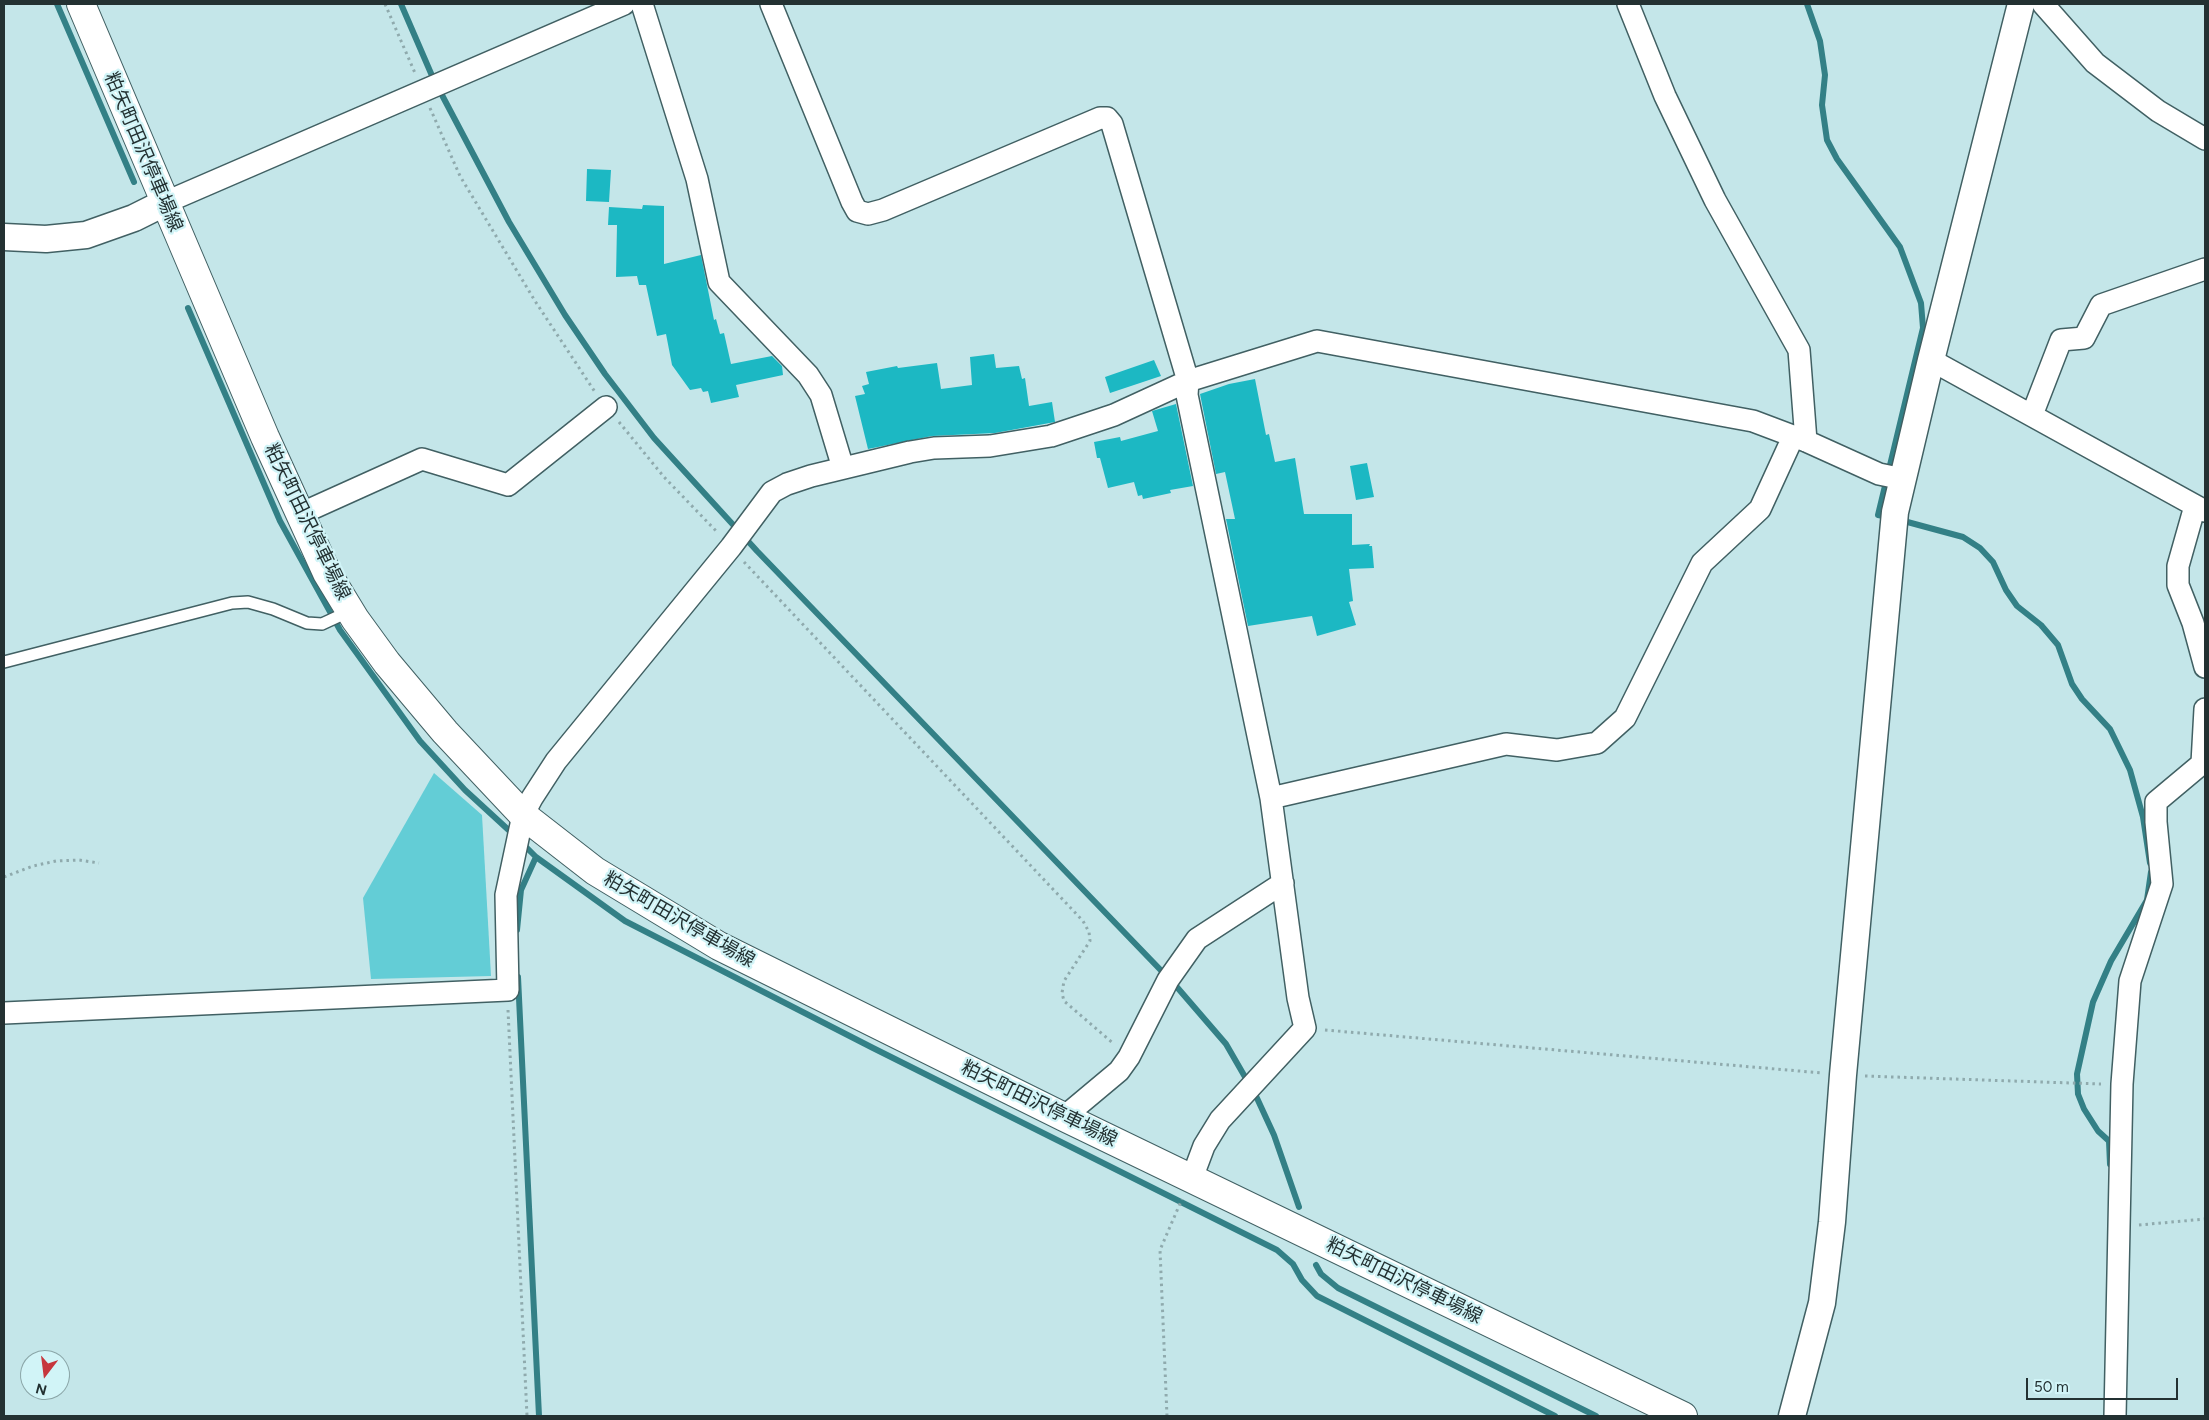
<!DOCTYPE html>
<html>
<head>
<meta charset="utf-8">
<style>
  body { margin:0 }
  #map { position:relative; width:2209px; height:1420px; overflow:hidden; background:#c4e6e9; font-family:Figtree,sans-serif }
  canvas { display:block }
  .frame { position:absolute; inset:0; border:5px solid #233132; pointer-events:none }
  .north { position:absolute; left:20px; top:1350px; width:50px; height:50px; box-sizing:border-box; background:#d1f4f7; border:1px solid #8ba6a8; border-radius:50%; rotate:195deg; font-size:14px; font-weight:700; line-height:20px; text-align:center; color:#233132 }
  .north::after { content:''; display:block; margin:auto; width:18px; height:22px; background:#c6363d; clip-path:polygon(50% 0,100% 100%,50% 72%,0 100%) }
  .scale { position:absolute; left:2026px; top:1378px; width:152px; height:22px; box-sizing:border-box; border:2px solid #233132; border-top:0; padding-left:6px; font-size:15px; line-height:18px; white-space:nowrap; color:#233132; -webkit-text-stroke:4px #d1f4f7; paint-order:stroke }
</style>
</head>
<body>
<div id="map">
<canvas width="2209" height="1420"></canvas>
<div class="frame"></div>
<div class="north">N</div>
<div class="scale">50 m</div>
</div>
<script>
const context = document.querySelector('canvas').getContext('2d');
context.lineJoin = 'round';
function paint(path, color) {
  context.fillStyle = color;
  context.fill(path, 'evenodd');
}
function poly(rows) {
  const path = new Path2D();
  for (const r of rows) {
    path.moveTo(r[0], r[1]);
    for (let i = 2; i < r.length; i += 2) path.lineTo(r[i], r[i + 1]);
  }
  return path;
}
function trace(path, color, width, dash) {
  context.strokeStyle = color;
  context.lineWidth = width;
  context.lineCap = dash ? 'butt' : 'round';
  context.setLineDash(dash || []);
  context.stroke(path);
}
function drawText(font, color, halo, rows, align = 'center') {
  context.font = font + ' Figtree,"Noto Sans JP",sans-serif';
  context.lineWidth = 4.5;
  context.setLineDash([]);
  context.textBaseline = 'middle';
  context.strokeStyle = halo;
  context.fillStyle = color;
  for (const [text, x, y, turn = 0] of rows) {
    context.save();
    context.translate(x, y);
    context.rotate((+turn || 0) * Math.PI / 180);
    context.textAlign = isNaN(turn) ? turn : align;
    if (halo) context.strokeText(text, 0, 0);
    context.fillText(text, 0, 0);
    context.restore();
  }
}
paint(poly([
  [434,773,482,815,491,976,371,979,363,898]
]), '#63cdd6');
trace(poly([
  [57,4,134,182],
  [401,4,433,78,509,222,565,315,605,374,654,438,757,551,1176,986,1226,1044,1256,1096,1274,1135,1299,1207],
  [1807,4,1820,41,1825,75,1822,105,1827,140,1837,159,1900,247,1921,303,1923,328,1878,515,1888,517],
  [188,308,280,521,340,630,420,741,465,790,514,835],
  [1900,520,1963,537,1980,548,1993,562,2006,590,2017,606,2041,625,2058,645,2072,684,2082,699,2110,729,2130,770,2143,817,2150,863],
  [521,842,536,857,625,921,873,1048,1277,1250,1293,1264,1302,1280,1317,1296,1555,1416],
  [517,930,521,890,536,857],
  [518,977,539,1416],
  [2110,1164,2109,1141,2098,1131,2084,1109,2078,1094,2077,1074,2093,1002,2111,961,2147,900,2151,872],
  [1316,1265,1321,1274,1338,1288,1596,1416]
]), '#338086', 6);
paint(poly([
  [587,169,611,170,609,202,586,201],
  [643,205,664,206,664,264,701,255,714,320,716,319,720,334,724,333,731,364,772,356,782,366,783,375,736,385,739,397,711,403,708,391,703,392,701,388,690,390,672,365,666,334,657,336,646,285,639,285,637,276,616,277,617,225,608,225,609,207,642,209],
  [994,354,996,368,1019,366,1022,379,1025,378,1029,406,1052,402,1055,422,995,433,932,436,868,449,855,396,865,394,862,386,869,384,866,372,897,366,898,368,937,363,941,389,972,385,970,357],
  [1154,360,1161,376,1110,393,1105,377],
  [1255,379,1266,435,1269,434,1275,462,1295,458,1304,514,1352,514,1352,545,1370,544,1369,546,1372,546,1374,568,1349,569,1353,601,1349,602,1356,625,1317,636,1312,616,1248,626,1226,519,1235,519,1225,472,1216,474,1200,394,1229,384],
  [1176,404,1193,486,1170,490,1171,493,1143,499,1142,495,1138,496,1134,482,1108,488,1100,458,1097,458,1094,442,1120,437,1121,441,1158,431,1152,411],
  [1367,463,1374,497,1356,500,1350,466]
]), '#1cb8c3');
const service = poly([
  [4,662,232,603,248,602,273,609,307,623,322,624,350,611]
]);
const minor = poly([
  [642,4,697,179,719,282,808,375,821,395,843,468],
  [771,4,852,202,857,211,868,214,883,210,1100,118,1107,118,1112,124,1188,381,1187,395,1271,798,1298,998,1305,1028,1220,1120,1204,1146,1192,1178],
  [1628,4,1665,96,1715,200,1799,350,1806,441],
  [2043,4,2095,63,2158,111,2205,139],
  [164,203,624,4],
  [1931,360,2205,511],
  [2032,415,2061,340,2084,338,2101,305,2205,269],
  [2195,506,2178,566,2178,585,2193,623,2205,667],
  [300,514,422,459,508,485,606,407],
  [2202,763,2205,709],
  [1271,798,1506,744,1557,750,1597,743,1625,718,1702,563,1760,509,1793,437],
  [4,1013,508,990,506,895,523,815,532,798,556,761,731,547,772,492,787,484,811,476,910,452,934,448,990,446,1051,436,1114,415,1188,381,1317,341,1753,421,1806,441,1879,474,1903,479],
  [1064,1117,1119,1071,1129,1057,1168,980,1197,939,1283,883],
  [2115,1416,2122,1084,2130,981,2162,884,2156,822,2156,802,2205,761]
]);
const tertiary = poly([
  [4,237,46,239,86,235,134,218,164,203],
  [1792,1416,1822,1303,1832,1222,1843,1075,1895,512,1931,360,2021,4]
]);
const secondary = poly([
  [81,4,265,437,327,573,355,619,387,663,445,732,523,815,595,871,719,946,1064,1117,1683,1416]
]);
trace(service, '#416063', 14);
trace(minor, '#416063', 24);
trace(tertiary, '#416063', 29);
trace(secondary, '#416063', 30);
trace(poly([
  [385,4,415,73],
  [430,108,460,176,535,301,595,392],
  [619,422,664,477,718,533],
  [744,562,1083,921,1089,932,1090,941,1064,981,1062,993,1064,1001,1114,1044],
  [4,877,33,866,56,861,79,860,99,863],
  [508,1010,527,1416],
  [1325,1030,1822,1073],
  [1865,1076,2101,1084],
  [2139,1225,2205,1219],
  [1167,1416,1160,1250,1182,1199]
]), '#8faaad', 3, [2.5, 4]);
trace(service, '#fff', 11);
trace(minor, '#fff', 21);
trace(tertiary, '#fff', 26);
trace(secondary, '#fff', 28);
drawText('19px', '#233132', '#d1f4f7', [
  ["粕矢町田沢停車場線",143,152,67],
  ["粕矢町田沢停車場線",307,522,64],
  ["粕矢町田沢停車場線",679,920,30],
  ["粕矢町田沢停車場線",1039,1104,26],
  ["粕矢町田沢停車場線",1404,1281,26]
]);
</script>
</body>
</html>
